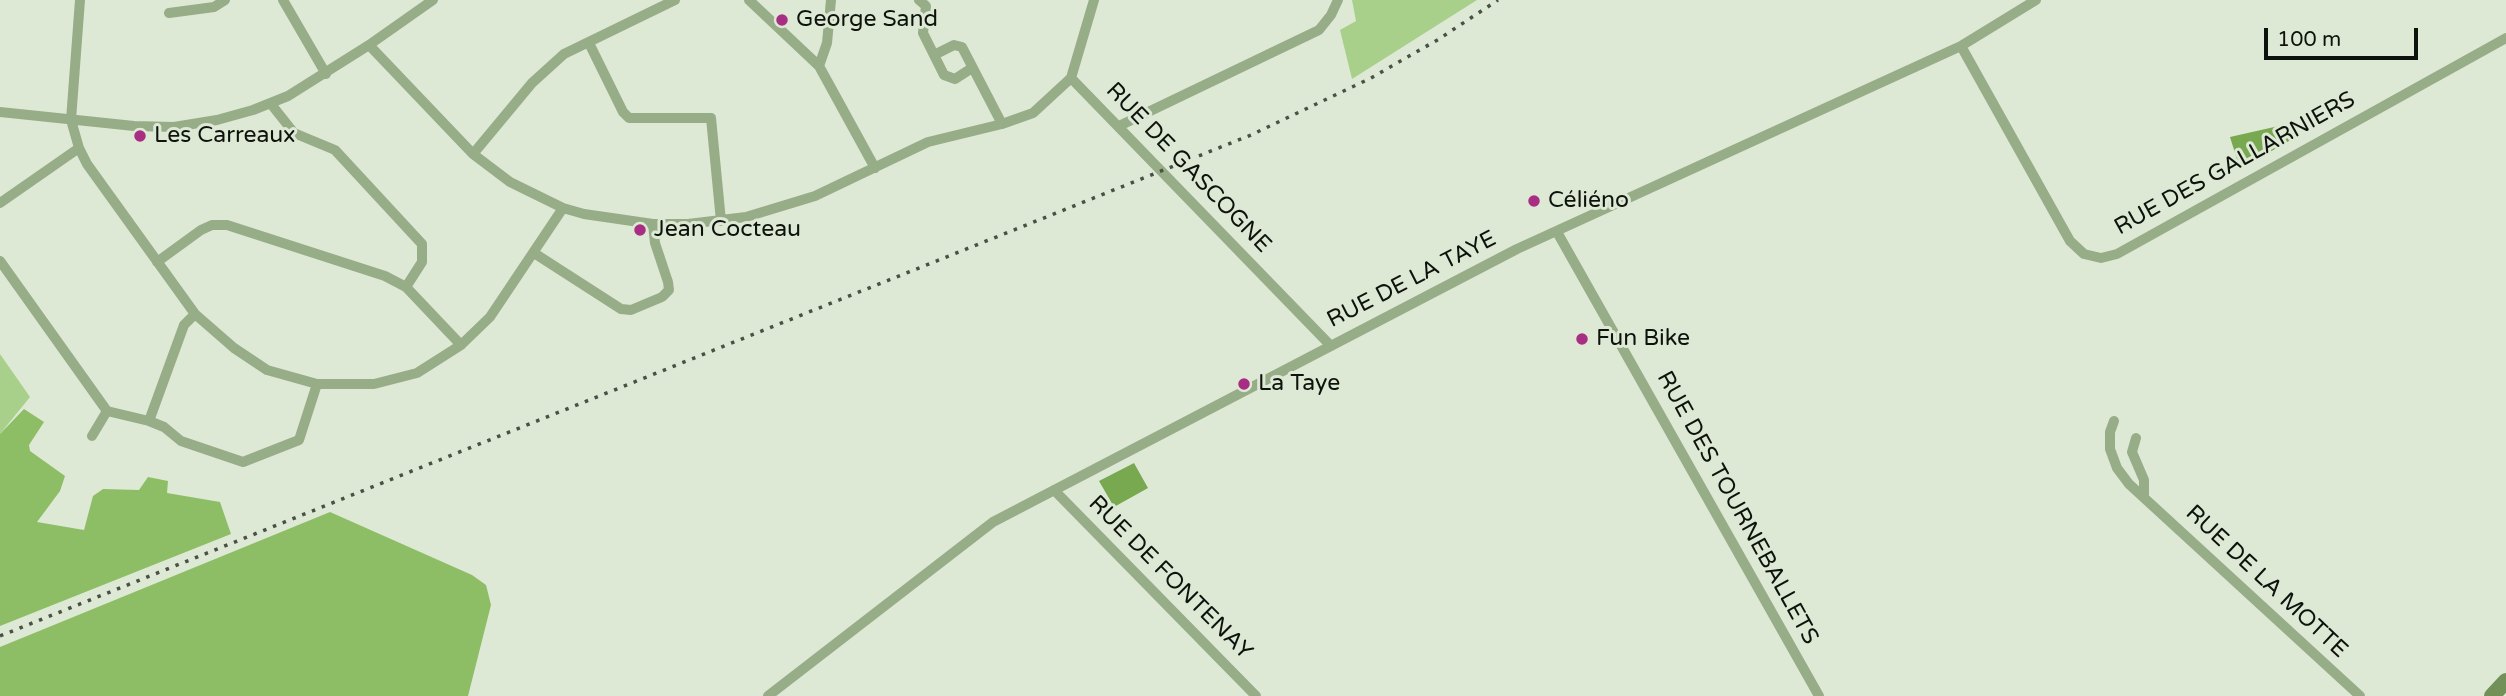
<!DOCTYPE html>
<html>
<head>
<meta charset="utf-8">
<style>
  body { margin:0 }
  #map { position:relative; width:2506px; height:696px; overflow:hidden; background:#dde9d5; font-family:"Varela Round",sans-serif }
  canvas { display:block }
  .scale { position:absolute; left:2264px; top:28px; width:154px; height:32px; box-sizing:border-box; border:4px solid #0e120c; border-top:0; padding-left:9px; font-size:21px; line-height:24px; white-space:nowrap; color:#0e120c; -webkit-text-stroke:5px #dde9d5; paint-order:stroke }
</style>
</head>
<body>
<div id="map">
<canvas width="2506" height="696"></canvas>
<div class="scale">100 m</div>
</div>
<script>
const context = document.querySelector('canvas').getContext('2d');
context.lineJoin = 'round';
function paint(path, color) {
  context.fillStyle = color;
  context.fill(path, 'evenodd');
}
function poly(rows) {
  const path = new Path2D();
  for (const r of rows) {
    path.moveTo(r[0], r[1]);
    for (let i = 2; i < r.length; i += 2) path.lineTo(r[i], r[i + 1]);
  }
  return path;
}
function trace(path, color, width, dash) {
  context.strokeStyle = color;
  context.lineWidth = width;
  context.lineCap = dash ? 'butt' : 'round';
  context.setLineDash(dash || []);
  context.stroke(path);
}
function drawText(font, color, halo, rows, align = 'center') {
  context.font = font + ' "Varela Round",sans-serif';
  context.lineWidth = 6;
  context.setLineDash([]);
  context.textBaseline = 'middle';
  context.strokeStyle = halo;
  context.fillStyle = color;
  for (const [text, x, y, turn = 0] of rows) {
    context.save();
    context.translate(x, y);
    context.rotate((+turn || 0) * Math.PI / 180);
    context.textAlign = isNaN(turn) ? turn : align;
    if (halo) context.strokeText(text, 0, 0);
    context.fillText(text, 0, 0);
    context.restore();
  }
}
paint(poly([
  [1352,0,1477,0,1352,79,1340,30,1356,21],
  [0,354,30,397,0,434]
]), '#a8d08a');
paint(poly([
  [24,409,44,422,29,445,30,451,65,476,60,491,37,522,84,530,93,496,103,489,139,490,148,477,168,481,167,493,220,502,231,534,0,626,0,434],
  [330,512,472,575,486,585,491,605,468,696,0,696,0,647]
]), '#8dbe65');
paint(poly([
  [2292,123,2296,137,2240,169,2230,137],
  [1134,463,1148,488,1114,507,1099,481]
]), '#78a84f');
trace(poly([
  [80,0,71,120,79,148,87,164,195,314,234,348,267,370,317,384,374,384,417,373,461,345,490,317,563,208],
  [283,0,326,74],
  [749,0,819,66,875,168],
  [919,0,926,6,923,33,934,55,954,45,962,47,1002,124],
  [169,13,214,7,225,0],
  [589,43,623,112,629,118,711,118,721,221],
  [369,45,473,154,510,182,563,208,584,214,653,224,688,224,746,217,815,196,928,142,1002,124,1033,113,1071,78],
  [1961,46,2070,241,2084,254,2101,258,2117,254,2506,38],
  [934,55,944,75,955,79,972,68],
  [819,66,827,43,831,0],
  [1071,78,1331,346],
  [1071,78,1094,0],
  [271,104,294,133,335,150,422,244,422,262,406,287],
  [0,112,134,126,174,127,217,120,253,110,288,96,369,45,433,0],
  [1119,126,1319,30,1331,15,1338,0],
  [473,154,532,83,564,54,675,0],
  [0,203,79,148],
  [1557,232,1819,696],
  [534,253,621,309,631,310,662,297,669,290,668,282,655,243,653,224],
  [0,261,107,411],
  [157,262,201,230,212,225,227,225,385,276,406,287,461,345],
  [149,421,164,427,181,441,243,462,299,440,317,384],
  [2114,421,2110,432,2110,449,2117,468,2129,484,2360,696],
  [92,436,107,411,149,421,184,325,195,314],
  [2136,438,2132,452,2144,480,2144,498],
  [1054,490,1256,696],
  [768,696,993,522,1517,249,1961,46,2036,0]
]), '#97ad87', 10);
trace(poly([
  [2492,696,2506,681]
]), '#719159', 16);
trace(poly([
  [0,636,1251,135,1371,78,1439,39,1498,0]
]), '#4a5046', 3.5, [3.5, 7]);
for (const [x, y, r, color] of [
  [782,20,7,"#a82e83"],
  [140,136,7,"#a82e83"],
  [1534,201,7,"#a82e83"],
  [640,230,7,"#a82e83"],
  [1582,339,7,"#a82e83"],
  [1244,384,7,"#a82e83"]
]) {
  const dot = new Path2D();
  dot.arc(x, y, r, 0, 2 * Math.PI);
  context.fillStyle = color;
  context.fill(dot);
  trace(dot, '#dde9d5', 2.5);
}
drawText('23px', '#0e120c', '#dde9d5', [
  ["George Sand",796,20],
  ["Les Carreaux",154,136],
  ["Céliéno",1548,201],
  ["Jean Cocteau",654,230],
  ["Fun Bike",1596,339],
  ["La Taye",1258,384]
], 'left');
drawText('23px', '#0e120c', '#dde9d5', [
  ["RUE DES GALLARNIERS",2235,164,-29],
  ["RUE DE GASCOGNE",1188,168,46],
  ["RUE DE LA TAYE",1412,280,-27],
  ["RUE DES TOURNEBALLETS",1737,508,61],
  ["RUE DE FONTENAY",1170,578,45],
  ["RUE DE LA MOTTE",2266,582,43]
]);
</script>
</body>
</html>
